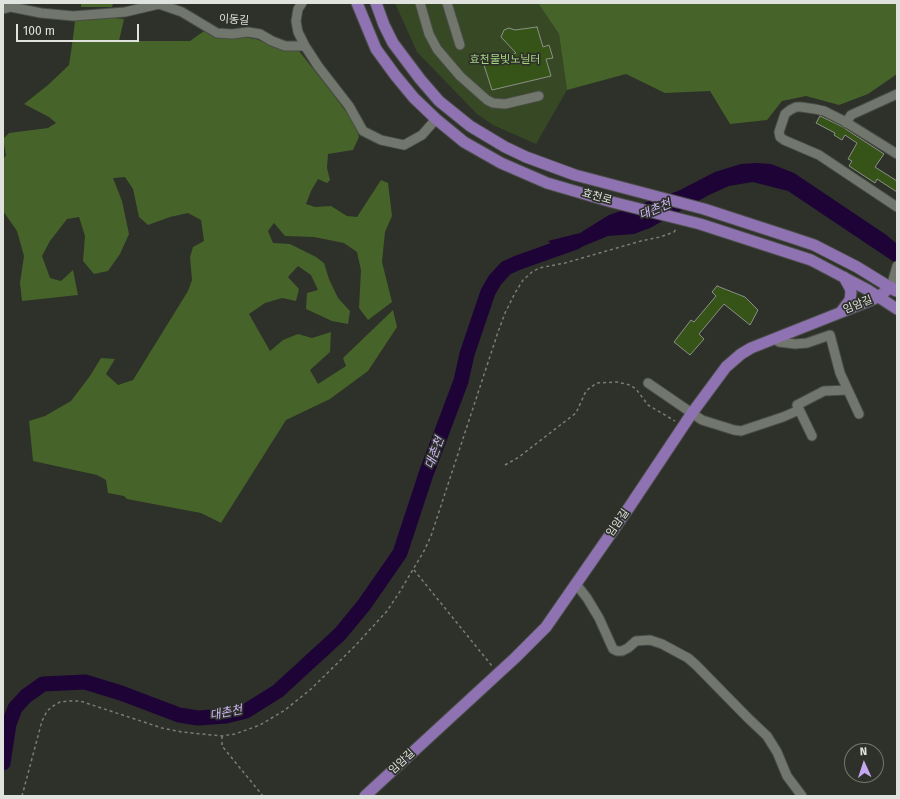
<!DOCTYPE html>
<html>
<head>
<meta charset="utf-8">
<style>
  body { margin:0 }
  #map { position:relative; width:900px; height:799px; overflow:hidden; background:#2d3129; font-family:"Fira Sans",sans-serif }
  canvas { display:block }
  .frame { position:absolute; inset:0; border:4px solid #dfe2dd; pointer-events:none }
  .north { position:absolute; left:844px; top:743px; width:40px; height:40px; box-sizing:border-box; background:#2d3129; border:1px solid #747871; border-radius:50%; rotate:357deg; font-size:11px; font-weight:700; line-height:16px; text-align:center; color:#dfe2dd }
  .north::after { content:''; display:block; margin:auto; width:14px; height:18px; background:#c4a7f1; clip-path:polygon(50% 0,100% 100%,50% 72%,0 100%) }
  .scale { position:absolute; left:16px; top:24px; width:123px; height:18px; box-sizing:border-box; border:2px solid #dfe2dd; border-top:0; padding-left:5px; font-size:12px; line-height:14px; white-space:nowrap; color:#dfe2dd; -webkit-text-stroke:3px #2d3129; paint-order:stroke }
</style>
</head>
<body>
<div id="map">
<canvas width="900" height="799"></canvas>
<div class="frame"></div>
<div class="north">N</div>
<div class="scale">100 m</div>
</div>
<script>
const context = document.querySelector('canvas').getContext('2d');
context.lineJoin = 'round';
function paint(path, color) {
  context.fillStyle = color;
  context.fill(path, 'evenodd');
}
function poly(rows) {
  const path = new Path2D();
  for (const r of rows) {
    path.moveTo(r[0], r[1]);
    for (let i = 2; i < r.length; i += 2) path.lineTo(r[i], r[i + 1]);
  }
  return path;
}
function trace(path, color, width, dash) {
  context.strokeStyle = color;
  context.lineWidth = width;
  context.lineCap = dash ? 'butt' : 'round';
  context.setLineDash(dash || []);
  context.stroke(path);
}
function drawText(font, color, halo, rows, align = 'center') {
  context.font = font + ' "Fira Sans","Noto Sans KR",sans-serif';
  context.lineWidth = 3.5;
  context.setLineDash([]);
  context.textBaseline = 'middle';
  context.strokeStyle = halo;
  context.fillStyle = color;
  for (const [text, x, y, turn = 0] of rows) {
    context.save();
    context.translate(x, y);
    context.rotate((+turn || 0) * Math.PI / 180);
    context.textAlign = isNaN(turn) ? turn : align;
    if (halo) context.strokeText(text, 0, 0);
    context.fillText(text, 0, 0);
    context.restore();
  }
}
paint(poly([
  [395,3,538,3,559,34,567,90,536,144,493,125,477,114,417,52]
]), '#364924');
paint(poly([
  [81,3,113,3,112,7,81,7],
  [538,3,897,3,897,74,868,94,839,105,806,96,782,101,767,120,730,124,710,91,665,93,626,74,567,90,559,34],
  [106,17,124,19,119,41,190,41,204,31,219,38,242,37,256,39,287,51,299,51,330,90,355,124,359,137,353,150,328,154,327,168,330,180,327,183,318,179,311,191,306,204,315,207,331,206,347,216,357,217,381,180,388,183,392,216,385,232,382,262,392,302,368,320,359,308,361,270,357,252,344,243,314,237,285,236,274,223,268,231,273,243,290,244,316,257,324,263,329,279,338,298,350,311,348,324,332,321,306,309,307,293,318,290,311,275,298,266,288,277,299,289,296,301,282,298,265,303,249,314,270,351,283,340,298,334,312,338,331,332,330,352,310,370,318,384,346,366,343,358,393,310,397,327,368,371,330,399,286,420,221,523,201,513,127,499,124,496,108,493,106,480,97,475,33,461,29,421,45,416,71,401,90,376,101,358,115,359,106,374,118,385,133,380,188,291,192,280,190,257,193,247,204,241,201,220,188,213,170,217,148,225,139,217,133,189,125,177,113,178,122,201,129,234,120,254,108,271,94,274,83,261,85,236,79,217,67,219,50,241,42,256,50,278,61,281,73,270,78,295,22,301,20,283,24,256,17,231,3,211,3,160,6,155,3,139,9,133,48,128,56,123,49,117,24,104,48,85,69,65,73,38,75,21]
]), '#466329');
paint(poly([
  [757,163,771,164,794,173,885,234,897,244,897,264,788,191,753,182,729,186,709,195,650,228,634,234,608,236,564,254,548,241,580,233,609,215,678,191,715,172,741,164]
]), '#1e0436');
trace(poly([
  [3,763,9,724,15,708,26,696,43,684,85,682,121,693,179,715,198,718,226,716,246,711,278,691,340,634,364,605,400,553,426,474,461,381,467,354,488,292,495,280,506,268,517,263,576,242]
]), '#1e0436', 15);
const building = poly([
  [537,27,543,47,549,45,553,58,546,59,551,76,492,90,483,62,516,53,501,37,504,30,509,28,515,30,537,27],
  [820,116,841,126,884,154,875,167,897,181,897,192,877,179,875,183,849,166,852,161,848,159,857,143,845,135,842,140,834,135,835,133,816,123,820,116],
  [717,286,745,297,758,310,750,325,724,304,699,334,704,339,690,355,674,342,691,320,694,322,716,296,712,292,717,286]
]);
paint(building, '#365318');
trace(building, '#8b9087', 1);
const minor = poly([
  [302,3,298,9,296,21,298,32,305,46],
  [420,3,429,34,437,49,460,76,487,100,493,103,505,104,539,96],
  [447,3,460,45],
  [3,9,11,7,41,13,73,16,125,12,159,4,182,12,217,33,232,34,248,32,260,34,272,41,285,46,305,46,318,66,349,106,363,131,381,140,404,145,422,135,436,119],
  [846,123,851,115,897,94],
  [897,154,844,121,824,111,815,109,801,107,796,107,790,110,785,114,779,132,780,137,784,140,819,155,897,207],
  [891,287,897,266],
  [775,339,779,342,795,344,807,343,830,335,840,373,859,414],
  [648,383,702,420,734,430,741,431,783,417,799,410],
  [812,436,797,405,824,391,848,390],
  [576,584,587,598,599,618,613,649,617,651,622,651,628,648,636,641,650,640,662,644,688,658,696,665,748,718,767,736,777,752,787,776,802,796]
]);
const major = poly([
  [357,3,376,49,395,75,414,98,436,119,464,142,501,163,547,183,612,202,700,224,811,260,868,290,897,309],
  [376,3,384,25,393,43,420,79,439,101,470,126,505,147,526,157,575,175,704,209,790,237,814,245,857,267,896,291],
  [841,312,850,300,851,292,850,288,844,277],
  [365,796,515,658,546,627,630,506,692,413,726,367,741,354,751,348,867,302,878,297,891,287]
]);
trace(minor, '#4a4d47', 11);
trace(major, '#4a4d47', 13);
trace(poly([
  [505,465,519,457,572,416,576,413,586,391,591,387,597,383,617,382,630,385,636,389,648,405,675,421],
  [414,570,492,666],
  [222,736,222,746,263,796],
  [22,796,42,721,47,711,53,706,60,702,69,701,80,701,162,728,182,732,222,736,235,734,260,725,285,710,311,689,354,647,387,611,399,593,424,551,431,536,498,332,505,313,515,293,523,280,532,272,539,268,565,263,641,241,660,237,674,232,677,228]
]), '#7b7e78', 1.5, [3, 3]);
trace(minor, '#72776e', 9);
trace(major, '#8e72b2', 11);
drawText('11px', '#dfe2dd', '#2d3129', [
  ["이동길",234,20,4],
  ["효천로",597,197,16],
  ["임암길",858,305,-22],
  ["임암길",618,523,-55],
  ["임암길",402,762,-43]
]);
drawText('11px', '#a7d580', '#2d3129', [
  ["효천물빛노닐터",505,60]
]);
drawText('italic 12px', '#d2b8fb', '#2d3129', [
  ["대촌천",655,210,-23],
  ["대촌천",435,453,-70],
  ["대촌천",226,713,-11]
]);
</script>
</body>
</html>
